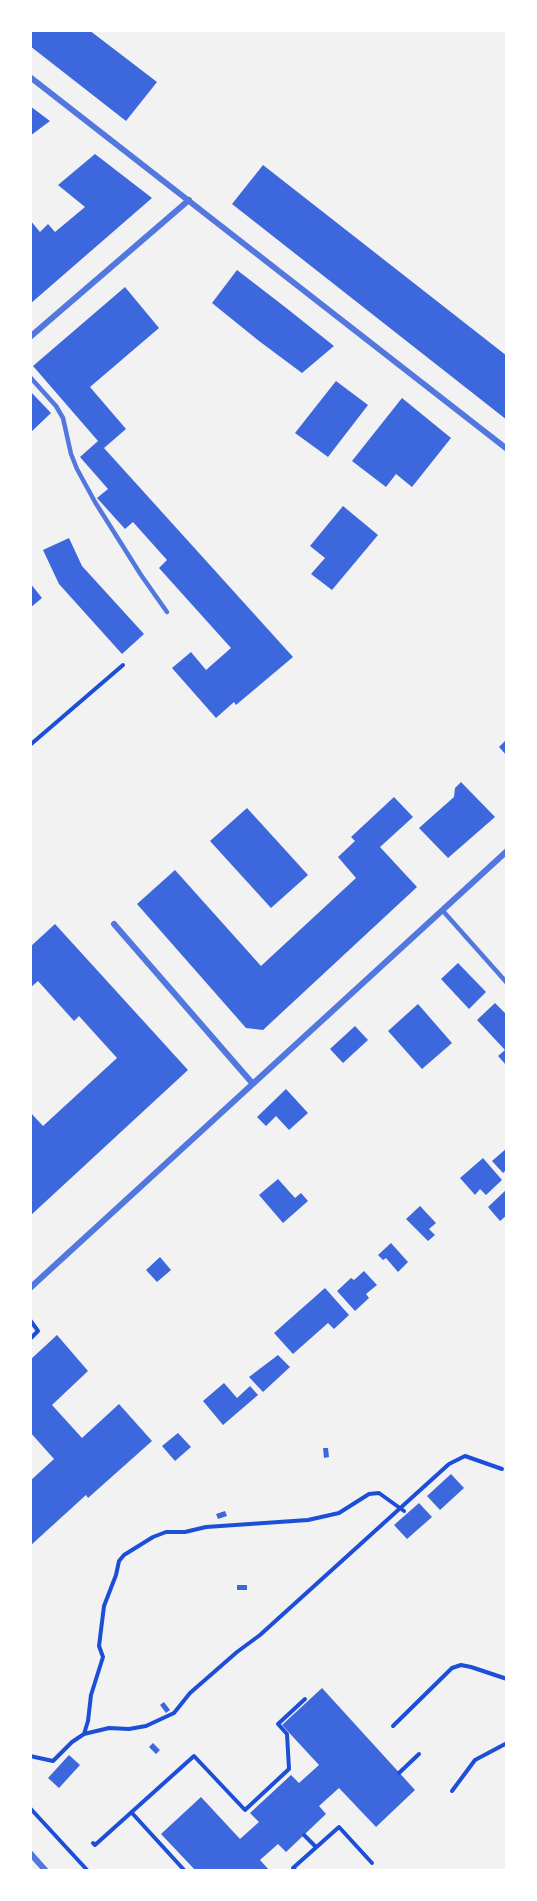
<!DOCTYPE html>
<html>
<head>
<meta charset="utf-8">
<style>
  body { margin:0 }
  #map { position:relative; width:537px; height:1901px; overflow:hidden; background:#f2f2f2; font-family:Signika,sans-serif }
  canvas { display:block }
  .frame { position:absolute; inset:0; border:32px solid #fff; pointer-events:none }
</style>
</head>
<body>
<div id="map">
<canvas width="537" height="1901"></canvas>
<div class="frame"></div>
</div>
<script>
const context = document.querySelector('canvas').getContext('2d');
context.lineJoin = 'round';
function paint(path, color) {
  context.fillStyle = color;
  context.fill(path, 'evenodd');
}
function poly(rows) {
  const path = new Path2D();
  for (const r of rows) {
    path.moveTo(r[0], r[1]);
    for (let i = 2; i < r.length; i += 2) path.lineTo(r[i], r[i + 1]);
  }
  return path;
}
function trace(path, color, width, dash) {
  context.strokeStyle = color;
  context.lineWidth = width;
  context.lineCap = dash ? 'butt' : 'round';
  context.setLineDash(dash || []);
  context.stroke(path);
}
paint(poly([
  [30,30,89,30,157,82,126,121,30,46],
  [30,106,50,121,30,136],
  [95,154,152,198,30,304,30,220,40,232,48,224,55,232,85,207,58,185],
  [263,165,507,356,507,420,232,204],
  [237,270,285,307,334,346,302,373,259,341,212,303],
  [125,287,159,328,90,387,126,429,104,448,293,657,236,705,234,702,216,718,172,668,191,652,206,670,231,648,159,568,167,560,133,522,125,529,97,498,108,489,80,457,98,441,33,366],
  [336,381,368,405,328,457,295,433],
  [30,391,51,413,30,433],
  [402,398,451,438,412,487,396,474,386,487,352,461],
  [343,506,378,535,332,590,311,574,325,558,310,546],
  [69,538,82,566,144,634,122,654,59,584,43,550],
  [30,583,42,598,30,608],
  [507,739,507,756,499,747],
  [461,782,495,817,448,858,419,828,454,797,455,788],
  [394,797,413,817,380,847,417,887,263,1030,246,1028,137,904,175,870,261,966,356,878,338,857,355,841,351,837],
  [247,808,308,875,271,908,210,841],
  [55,924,188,1070,30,1216,30,1112,43,1126,117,1058,79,1016,74,1021,38,981,30,988,30,947],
  [458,963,486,992,469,1009,441,979],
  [495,1003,507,1015,507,1066,498,1056,505,1050,477,1020],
  [418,1004,452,1043,422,1069,388,1031],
  [355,1026,368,1040,343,1063,330,1049],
  [286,1089,308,1113,289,1130,276,1116,266,1126,257,1117],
  [507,1148,507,1169,503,1173,492,1161],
  [483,1158,502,1180,486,1195,480,1189,475,1195,460,1178],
  [278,1179,295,1198,301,1193,308,1201,283,1223,259,1195],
  [507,1189,507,1215,500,1221,488,1207],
  [420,1206,436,1223,429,1229,435,1235,428,1241,406,1219],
  [391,1243,408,1262,398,1272,386,1258,383,1260,378,1255],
  [160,1257,171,1270,157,1282,146,1270],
  [364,1271,377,1285,366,1294,369,1298,355,1311,337,1291,351,1278,354,1280],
  [325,1288,349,1315,334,1329,328,1323,293,1354,274,1333],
  [57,1335,88,1371,52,1405,82,1438,119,1404,152,1441,88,1498,86,1495,30,1546,30,1481,54,1459,30,1432,30,1360],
  [278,1355,290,1367,263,1392,249,1377],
  [224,1383,237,1398,250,1386,258,1395,223,1425,203,1401],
  [178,1433,191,1447,175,1461,162,1446],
  [323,1448,328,1448,329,1457,324,1458],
  [451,1474,464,1488,440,1510,427,1496],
  [419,1503,432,1517,407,1539,394,1525],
  [225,1511,227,1516,218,1519,216,1514],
  [237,1585,247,1585,247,1590,237,1590],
  [322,1688,415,1790,376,1827,339,1788,319,1806,326,1814,286,1852,278,1844,260,1860,270,1871,196,1871,161,1834,201,1797,240,1839,259,1822,250,1813,291,1775,299,1783,319,1765,282,1725],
  [164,1702,170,1710,166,1713,160,1705],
  [153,1743,160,1750,156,1754,149,1747],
  [69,1755,80,1765,59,1788,48,1778]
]), '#3d67dc');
trace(poly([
  [30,745,123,665],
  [30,1320,38,1331,30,1339],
  [393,1726,452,1668,461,1665,471,1667,507,1679],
  [84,1734,109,1728,129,1729,146,1726,174,1713,190,1693,237,1652,260,1635,449,1464,465,1456,502,1469],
  [30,1756,53,1761,72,1742,84,1734,88,1721,91,1695,103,1657,99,1646,104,1606,116,1575,119,1561,124,1555,153,1537,166,1532,185,1532,206,1527,308,1520,339,1513,369,1494,379,1493,404,1511],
  [399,1773,419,1754],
  [452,1791,475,1760,507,1743],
  [30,1808,88,1871],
  [132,1813,185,1871],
  [304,1835,316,1847],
  [93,1843,95,1845,194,1756,245,1810,289,1769,287,1734,278,1724,305,1699],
  [296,1871,293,1868,339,1827,372,1863]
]), '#1d4ed8', 4);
trace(poly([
  [30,377,56,406,63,418,71,454,77,469,95,502,141,575,167,612],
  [443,911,507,983]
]), '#5277de', 4.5);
trace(poly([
  [30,77,507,449],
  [30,337,189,200],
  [114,924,253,1084],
  [30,1288,507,851],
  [30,1853,46,1871]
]), '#5277de', 6);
</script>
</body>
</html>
